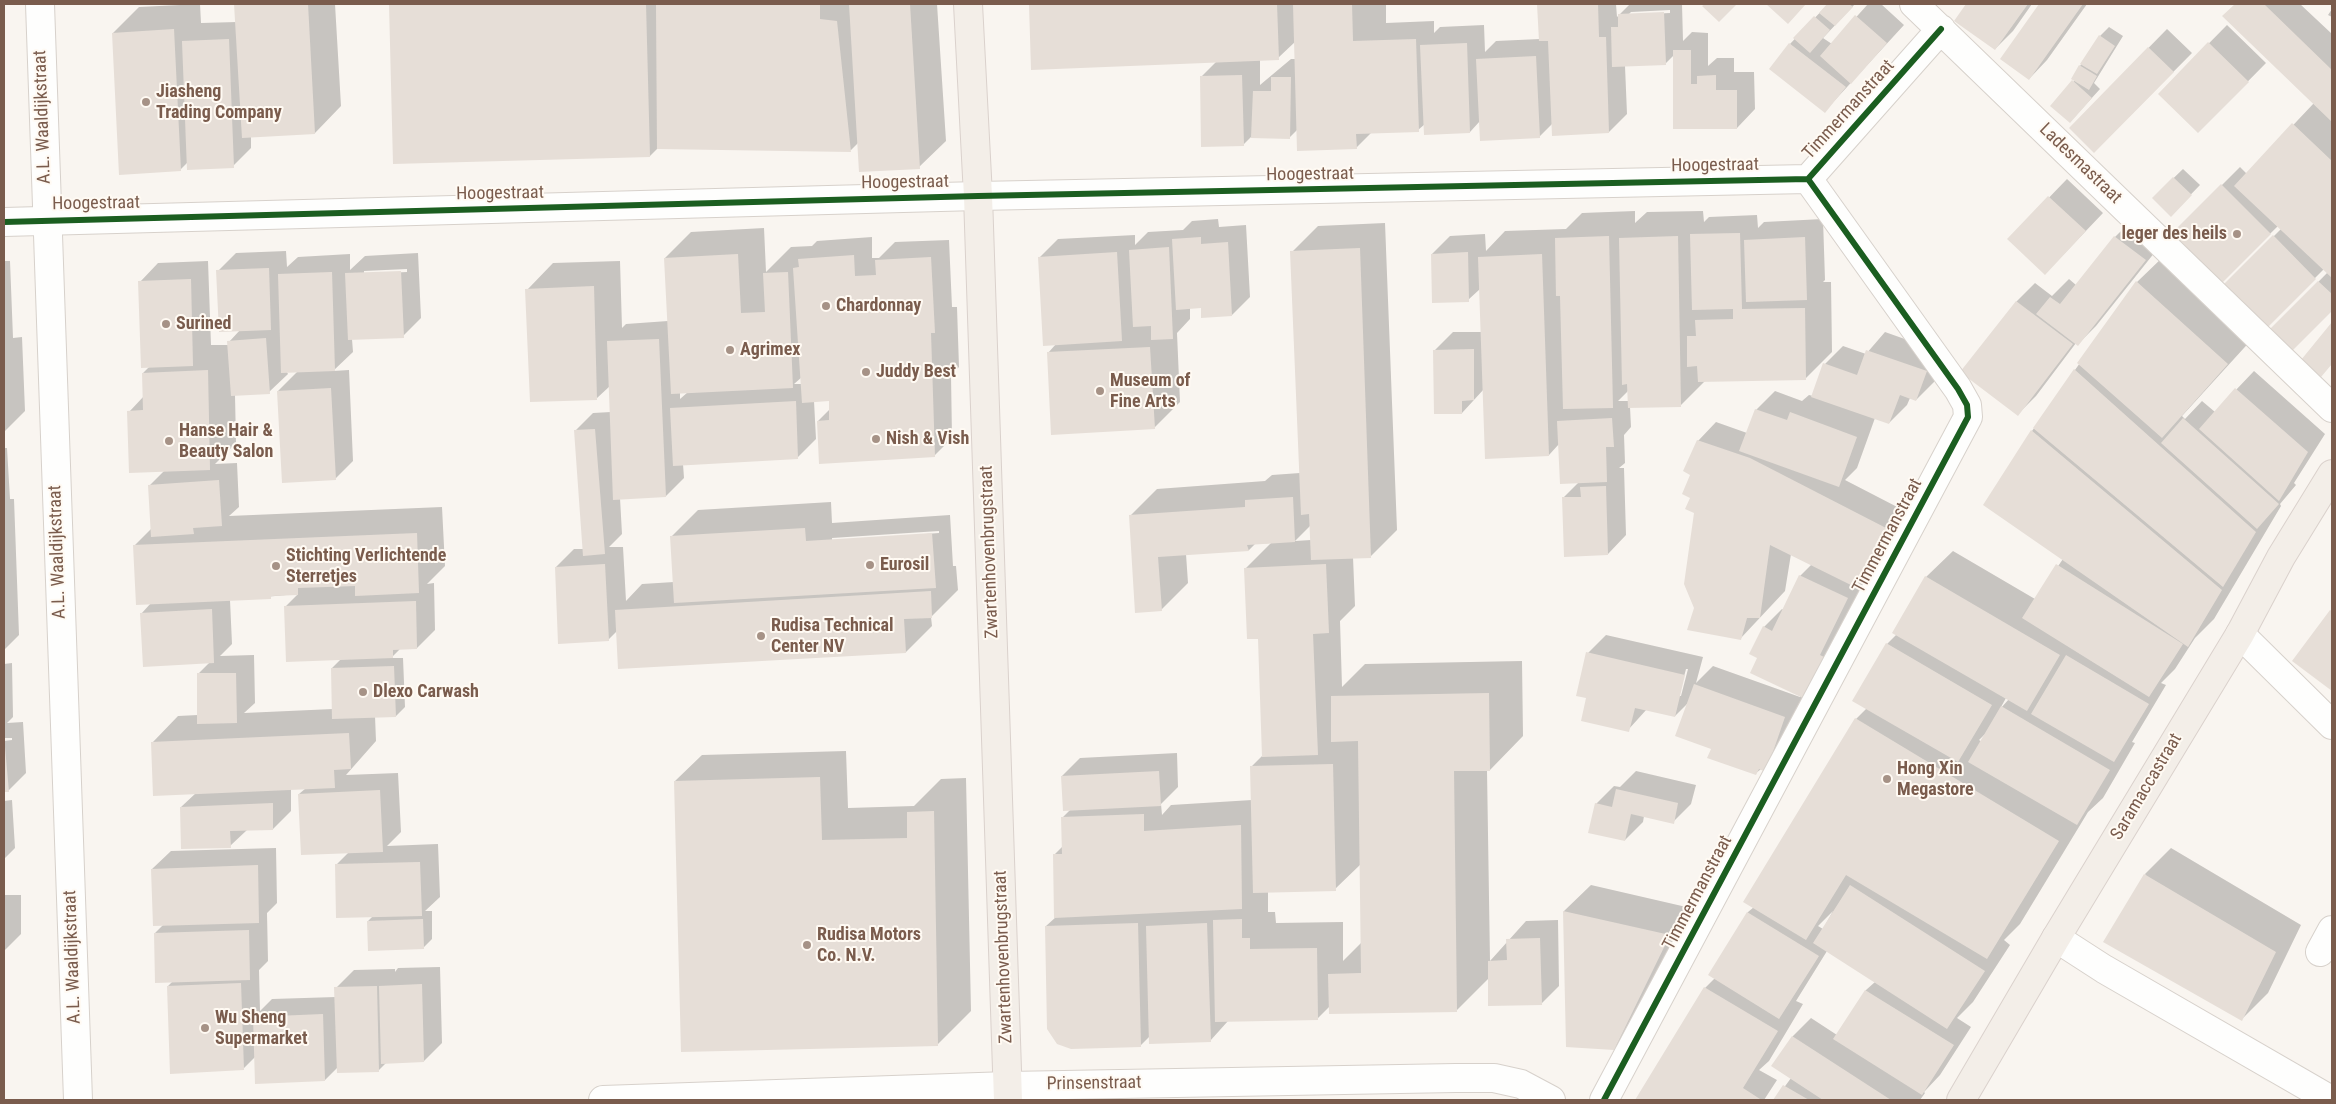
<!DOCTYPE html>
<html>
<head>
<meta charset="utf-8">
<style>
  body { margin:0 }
  #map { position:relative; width:2336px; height:1104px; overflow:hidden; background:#f9f5f0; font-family:"Roboto Condensed",sans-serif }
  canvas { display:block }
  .frame { position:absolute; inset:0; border:5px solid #7a5c4d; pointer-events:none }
</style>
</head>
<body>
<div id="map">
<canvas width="2336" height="1104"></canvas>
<div class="frame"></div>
</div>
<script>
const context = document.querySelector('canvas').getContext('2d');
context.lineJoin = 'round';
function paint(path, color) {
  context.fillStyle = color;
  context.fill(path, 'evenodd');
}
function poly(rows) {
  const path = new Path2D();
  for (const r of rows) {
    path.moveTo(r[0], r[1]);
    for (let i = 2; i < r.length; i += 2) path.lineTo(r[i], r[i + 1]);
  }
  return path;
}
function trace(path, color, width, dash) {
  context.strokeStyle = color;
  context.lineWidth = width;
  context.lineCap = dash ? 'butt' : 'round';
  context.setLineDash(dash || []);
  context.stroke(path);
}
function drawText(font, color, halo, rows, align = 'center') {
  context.font = font + ' "Roboto Condensed",sans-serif';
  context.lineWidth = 4;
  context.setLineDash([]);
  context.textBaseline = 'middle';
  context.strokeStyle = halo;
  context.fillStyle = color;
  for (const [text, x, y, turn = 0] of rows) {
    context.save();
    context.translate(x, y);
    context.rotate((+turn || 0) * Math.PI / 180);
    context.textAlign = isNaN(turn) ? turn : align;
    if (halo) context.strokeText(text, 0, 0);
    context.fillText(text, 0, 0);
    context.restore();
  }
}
paint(poly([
  [200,4,201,23,237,22,236,4,335,4,341,106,315,133,251,136,251,148,233,166,188,162,180,170,113,33,139,7],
  [390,4,937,4,946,141,919,167,858,143,851,150,658,148,650,156,394,163],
  [1030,4,1386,4,1386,23,1434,21,1434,33,1440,27,1484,25,1485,52,1496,41,1540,39,1538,4,1616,4,1617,17,1630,4,1682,4,1683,41,1692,32,1708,33,1708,66,1717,58,1734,58,1734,72,1754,72,1755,109,1737,128,1675,128,1674,55,1665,64,1625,66,1627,114,1609,132,1553,123,1539,137,1480,121,1470,132,1425,124,1418,130,1372,132,1356,148,1298,129,1289,138,1251,137,1243,145,1201,77,1217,61,1032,68],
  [1670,10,1670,13,1628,15,1631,12],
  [1296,41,1296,59,1291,59,1260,85,1260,59,1278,58],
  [1828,4,1855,4,1823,38,1832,44,1868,4,1881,4,1904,25,1825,111,1790,44],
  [1968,4,2032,4,2013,31,1995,49,1956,21],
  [2040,4,2087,4,2047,60,2029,79,2001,59],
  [2236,4,2300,4,2332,34,2332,309,2289,352,2269,332,2328,272,2324,269,2265,328,2223,287,2281,229,2278,226,2220,283,2172,235,2240,167,2247,174,2314,103,2224,16],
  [2332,9,2332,17,2328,15],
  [2227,25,2266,63,2198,132,2159,94],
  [2109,27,2123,36,2094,83,2100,89,2070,122,2052,105,2075,80,2073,78,2080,66,2100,36],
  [2167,29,2192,53,2094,152,2070,128],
  [2183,169,2200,185,2171,215,2153,198],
  [2067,179,2103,213,2063,255,2009,239],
  [1635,211,1635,223,1647,212,1703,211,1704,222,1709,217,1757,215,1758,228,1764,222,1823,219,1825,280,1823,282,1831,282,1832,352,1806,378,1706,380,1680,406,1630,407,1631,427,1624,435,1625,463,1619,468,1624,468,1626,535,1608,554,1563,498,1579,482,1559,444,1549,455,1484,389,1462,413,1434,351,1453,332,1482,332,1480,289,1468,300,1432,254,1450,236,1485,234,1486,251,1505,231,1566,229,1582,213],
  [1628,391,1629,401,1618,401],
  [1218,219,1219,227,1246,225,1250,297,1232,315,1202,307,1190,308,1190,319,1177,333,1180,402,1154,428,1048,353,1056,344,1040,257,1058,239,1135,235,1135,245,1148,232,1183,230,1192,221],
  [2133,219,2163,242,2096,326,2078,344,2076,343,2036,396,2018,414,1962,371,2017,301,2035,283,2052,296,2069,279,2076,285,2115,237],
  [1385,223,1397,530,1370,557,1353,557,1355,606,1340,621,1342,687,1365,664,1522,661,1523,736,1490,770,1487,770,1490,961,1526,921,1558,920,1559,986,1541,1004,1489,978,1457,1010,1330,1006,1317,1019,1228,1021,1210,1041,1150,1036,1140,1046,1046,926,1056,917,1055,854,1063,846,1062,818,1071,809,1062,776,1080,758,1177,753,1178,787,1161,804,1162,815,1171,805,1252,800,1251,767,1264,754,1259,637,1245,569,1271,543,1255,544,1249,550,1186,554,1188,583,1161,610,1131,515,1157,489,1265,481,1272,475,1300,473,1292,252,1318,226],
  [1311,525,1311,540,1295,541],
  [1361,864,1362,942,1343,961,1343,922,1276,923,1275,912,1268,912,1268,891,1335,889],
  [764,228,766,272,791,247,812,246,817,241,872,237,872,258,879,258,895,242,949,240,952,307,957,307,959,367,951,375,952,438,934,456,818,421,830,409,830,400,814,401,816,439,797,458,683,464,684,478,666,496,620,498,622,534,609,547,623,547,626,601,642,584,674,582,672,536,698,510,831,502,832,523,950,515,953,566,956,566,958,590,931,617,932,626,906,652,617,631,608,640,556,567,574,549,584,549,575,431,593,413,611,412,610,386,597,398,527,290,553,263,620,261,622,328,626,324,668,321,665,258,691,232],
  [802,377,802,384,794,384],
  [680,392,688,392,680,399],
  [939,531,939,533,832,541,832,538],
  [286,251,287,267,298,257,350,254,350,270,365,256,418,253,421,318,403,336,352,339,353,352,333,371,349,370,353,461,335,479,278,391,298,371,287,372,288,374,269,392,235,395,236,443,215,464,237,463,239,507,229,516,442,507,445,566,427,584,434,583,435,630,417,648,400,649,391,658,403,658,405,707,396,716,375,716,376,741,346,775,398,773,401,832,387,846,438,844,440,897,425,911,432,911,432,939,423,948,368,921,373,916,336,865,349,852,299,794,306,788,291,788,291,811,273,829,247,830,230,846,181,807,196,793,152,743,178,716,198,715,198,674,210,662,141,614,151,603,134,546,152,528,149,486,164,471,129,412,144,396,143,373,150,366,140,282,158,263,208,261,211,345,229,345,229,342,240,330,218,271,236,253],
  [407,269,407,272,364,274,364,271],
  [298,594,286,606,341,659,332,668,333,709,244,713,255,703,254,655,220,656,232,644,230,600],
  [2164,256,2254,337,2182,416,2185,419,2202,401,2215,412,2254,371,2325,434,2294,483,2296,485,2280,504,2281,506,2214,619,2195,638,2175,669,2161,683,2166,685,2132,742,2135,743,2103,798,2088,812,2020,924,2004,940,2010,945,1973,1002,1957,1018,1971,1027,1940,1075,1924,1092,1925,1093,1920,1100,1775,1100,1791,1078,1773,1066,1793,1036,1811,1018,1837,1035,1866,990,1875,982,1827,951,1796,1001,1803,1004,1769,1061,1759,1070,1777,1080,1764,1100,1636,1100,1705,988,1715,978,1710,975,1748,912,1754,907,1856,719,1867,708,1887,644,1897,634,1926,577,1953,551,2035,599,2063,559,2032,431,2137,282],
  [2006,698,2009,699,2001,708,2001,707],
  [1985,734,1982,742,1979,740],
  [1833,911,1823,929,1818,926],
  [4,261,10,261,13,338,22,337,25,411,4,432],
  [1885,332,1944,353,1934,382,1916,400,1910,398,1907,405,1889,423,1875,418,1857,468,1845,480,1905,511,1875,569,1864,580,1783,752,1756,773,1712,748,1689,702,1675,716,1647,709,1628,730,1588,697,1588,653,1606,635,1703,657,1696,683,1713,666,1800,697,1800,696,1759,657,1764,627,1782,609,1784,610,1800,576,1812,564,1791,554,1785,591,1740,639,1695,608,1696,512,1692,497,1692,474,1698,441,1716,422,1747,433,1756,410,1775,391,1802,401,1809,395,1813,396,1825,364,1843,346,1866,354],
  [1686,669,1688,669,1681,696,1679,696],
  [4,448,7,448,10,499,14,499,19,635,4,650],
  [2332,610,2332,689,2294,660],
  [12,663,13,717,7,723,23,722,26,773,8,791,4,791,4,741,12,740,12,738,4,738,4,664],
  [846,751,848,808,914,806,941,779,966,778,971,1011,938,1044,675,781,702,755],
  [1636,771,1696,785,1691,804,1673,822,1644,816,1643,822,1625,840,1596,804,1614,786,1620,787],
  [12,800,15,848,4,859,4,801],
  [276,848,277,903,267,913,268,961,259,970,260,1011,272,999,336,997,336,988,354,970,395,969,395,972,398,968,440,967,442,1043,424,1061,386,1063,378,1071,338,1067,325,1080,255,1057,243,1069,168,986,173,981,155,933,164,924,152,869,171,851],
  [2171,848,2301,925,2268,993,2242,1019,2145,874],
  [1591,885,1695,909,1640,1022,1614,1048,1567,1046,1564,911],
  [4,895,21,895,21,934,4,951]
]), '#0003');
paint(poly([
  [234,4,308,4,315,134,242,138],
  [389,4,646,4,650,157,393,164],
  [656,4,820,4,820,19,837,21,851,152,657,149],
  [849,4,910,4,920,169,859,172],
  [1029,4,1277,4,1279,60,1031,70],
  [1293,4,1352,4,1353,41,1416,39,1419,132,1356,134,1357,149,1297,151],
  [1537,4,1598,4,1599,37,1606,37,1609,133,1552,136,1548,41,1539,41],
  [1705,4,1737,4,1719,22,1702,6],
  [1766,4,1806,4,1788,24],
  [1827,4,1849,4,1853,7,1835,26,1819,13],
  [1966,4,2028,4,1995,50,1954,21],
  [2039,4,2083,4,2029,80,2000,59],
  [2235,4,2264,4,2332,70,2332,122,2222,16],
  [1664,12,1666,65,1612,67,1611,27,1618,27,1618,14],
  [1855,15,1887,43,1851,84,1820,56],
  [1814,16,1830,30,1810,53,1793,38],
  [174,29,181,171,119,175,112,33],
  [2099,35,2115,46,2097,74,2080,64],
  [229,39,234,168,187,170,182,41],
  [2208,42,2249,82,2198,133,2158,94],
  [1467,43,1470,133,1424,135,1420,45],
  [1789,43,1846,87,1825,113,1769,69],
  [2148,47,2174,72,2094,153,2069,128],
  [1673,50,1691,50,1691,84,1697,84,1697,76,1716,75,1716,90,1737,90,1737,129,1673,129],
  [1536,56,1540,138,1480,141,1476,59],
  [2079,65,2097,76,2089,90,2071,79],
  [1242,75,1244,146,1201,147,1200,76],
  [1271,77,1291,77,1290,139,1251,138,1253,91,1271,91],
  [2072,80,2092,98,2070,123,2050,106],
  [2292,123,2332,161,2332,278,2234,186],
  [2173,177,2192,195,2171,217,2152,198],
  [2221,184,2271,234,2220,285,2170,235],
  [2048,196,2086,231,2045,275,2007,239],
  [1740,233,1742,309,1805,308,1806,380,1698,382,1697,366,1687,367,1687,336,1696,336,1695,320,1733,319,1733,309,1692,310,1690,234],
  [2273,235,2316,279,2265,330,2221,287],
  [1609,236,1613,408,1563,409,1560,296,1556,296,1555,238],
  [1678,236,1681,407,1628,408,1627,384,1622,385,1619,238],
  [2114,236,2146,260,2078,346,2036,314,2050,297,2060,304],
  [1201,237,1201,244,1228,242,1232,316,1201,318,1201,308,1176,310,1172,239],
  [1805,237,1807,300,1746,302,1744,240],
  [1169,247,1173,339,1151,340,1151,326,1133,327,1129,250],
  [1360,248,1371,558,1311,560,1309,514,1301,515,1290,251],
  [1117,252,1122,341,1043,346,1038,257],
  [1468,252,1469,302,1432,303,1431,254],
  [738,254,741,313,765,312,763,273,788,272,793,388,671,394,664,258],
  [1542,254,1549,456,1485,459,1478,257],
  [854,255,855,276,876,275,875,260,931,257,935,333,931,333,935,457,819,464,817,421,829,420,829,401,802,403,793,268,799,267,798,259],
  [269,268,271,330,219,332,216,270],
  [401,271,404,338,348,340,345,273],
  [332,272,335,371,281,373,278,274],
  [191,279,193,366,141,368,138,281],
  [2136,281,2228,364,2162,438,2077,363],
  [2318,281,2332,294,2332,311,2289,354,2267,332],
  [594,286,597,400,530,402,525,289],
  [2016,301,2073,344,2018,416,1960,372],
  [2332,322,2332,364,2321,377,2301,360],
  [266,338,270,394,231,396,227,341],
  [659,339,666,497,613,500,607,341],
  [1150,347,1155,429,1051,435,1047,352],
  [1474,349,1474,400,1462,401,1462,414,1434,414,1433,350],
  [1866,350,1927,371,1916,401,1900,395,1889,424,1811,397,1823,363,1857,375],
  [2074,369,2256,532,2223,587,2033,428],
  [208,370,210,470,129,473,127,411,143,410,142,373],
  [331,388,336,480,282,483,277,391],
  [2235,388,2308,452,2279,501,2199,429],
  [796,401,798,459,673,466,670,408],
  [1755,409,1787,420,1790,412,1857,437,1839,487,1739,451],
  [1612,418,1614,447,1606,447,1607,482,1560,484,1557,421],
  [2183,418,2279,504,2257,529,2161,443],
  [595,429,605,554,583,556,574,430],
  [2031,430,2222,590,2188,647,1983,505],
  [1697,440,1750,458,1888,529,1857,588,1770,545,1760,618,1747,618,1741,640,1687,630,1694,608,1684,584,1694,513,1685,509,1690,498,1682,494,1690,475,1683,471],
  [219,480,222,526,193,528,194,534,151,537,148,485],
  [1606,486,1608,555,1564,557,1562,497,1581,497,1580,487],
  [1293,497,1295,542,1247,545,1249,551,1158,557,1162,611,1135,613,1129,515,1245,507,1245,500],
  [805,528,806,541,932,533,936,588,674,603,670,536],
  [417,533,419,593,355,596,355,586,298,588,298,595,271,596,271,599,136,605,133,545],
  [605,564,609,641,558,644,555,567],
  [1326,564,1329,633,1313,634,1318,755,1262,757,1258,639,1247,639,1244,568],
  [2056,564,2183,644,2149,697,2022,618],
  [1799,575,1848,598,1820,655,1826,658,1805,699,1750,673,1757,658,1749,654,1763,626,1772,631],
  [1925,576,2060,655,2027,711,1892,633],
  [931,591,932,618,904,619,906,653,618,669,615,610],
  [416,601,417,649,393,650,393,658,286,662,284,606],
  [212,609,214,663,143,667,140,613],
  [2330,610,2332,611,2332,691,2292,661],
  [1886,643,1992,705,1958,762,1852,701],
  [1586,652,1685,675,1675,717,1635,708,1629,732,1581,721,1586,698,1576,696],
  [2066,655,2149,704,2114,762,2031,714],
  [394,666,396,717,332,719,331,668],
  [197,673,236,673,237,723,197,724],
  [1694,684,1785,717,1766,772,1759,769,1756,775,1707,758,1711,749,1675,736],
  [1489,693,1490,771,1454,771,1457,1012,1329,1014,1328,974,1361,973,1358,741,1331,742,1331,696],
  [2001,706,2110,770,2077,825,1968,762],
  [1855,718,2059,841,1987,959,1846,875,1806,940,1743,902],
  [349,733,351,769,334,770,335,788,153,796,151,742],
  [4,736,9,792,4,792],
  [1333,764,1336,891,1253,893,1250,766],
  [1159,771,1161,806,1063,811,1061,776],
  [820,777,822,840,907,838,907,812,934,811,938,1046,681,1052,674,781],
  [1616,789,1678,803,1674,824,1631,814,1625,841,1588,833,1595,803,1612,807],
  [380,790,383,852,301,855,298,794],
  [273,803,273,830,230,831,231,848,181,849,180,807],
  [1144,814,1144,831,1241,825,1242,909,1054,918,1053,854,1062,854,1061,817],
  [420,862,422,916,336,918,335,864],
  [258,865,259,923,153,926,151,869],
  [2144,874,2276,952,2242,1021,2103,942],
  [1850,885,1985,971,1947,1029,1813,943],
  [1563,911,1670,935,1614,1050,1566,1047],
  [1747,912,1819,956,1779,1019,1708,975],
  [423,919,424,949,368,951,367,921],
  [1242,919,1242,938,1250,938,1250,949,1317,948,1318,1020,1215,1022,1213,920],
  [1138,923,1141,1047,1071,1049,1057,1044,1047,1029,1045,926],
  [1207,923,1211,1042,1149,1044,1146,926],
  [249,930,250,980,155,983,154,933],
  [1540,938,1542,1005,1488,1006,1488,961,1507,960,1506,939],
  [241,983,244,1070,170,1074,167,986],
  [422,984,424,1062,381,1064,379,986],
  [377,986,379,1072,337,1073,334,987],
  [1704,987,1778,1031,1743,1088,1760,1099,1635,1100],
  [1865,990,1954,1045,1922,1095,1833,1039],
  [323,1014,325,1081,255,1084,253,1017],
  [1792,1036,1891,1100,1823,1100,1771,1066],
  [1783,1085,1809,1100,1773,1100]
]), '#e6ded7');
const minor = poly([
  [40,4,78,1100],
  [1914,4,2332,408],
  [4,222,978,196,1808,179],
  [2240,634,2332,725],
  [2056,938,2104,969,2331,1100],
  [2320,952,2332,930],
  [603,1100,1008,1086,1456,1078,1494,1078,1521,1084,1551,1100],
  [1604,1100,1968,417,1967,405,1958,389,1808,179,1941,29]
]);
const major = poly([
  [968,4,978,196,1008,1100],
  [1961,1100,2056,938,2240,634,2281,557,2332,474]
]);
trace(minor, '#d7d1cb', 30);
trace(major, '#dad1cc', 30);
trace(minor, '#fefefd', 28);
trace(major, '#f3eee8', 28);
trace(poly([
  [4,222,978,196,1808,179],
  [1604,1100,1968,417,1967,405,1958,389,1808,179,1941,29]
]), '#1b5e20', 6);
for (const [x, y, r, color] of [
  [146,102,5,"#a69286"],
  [2237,234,5,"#a69286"],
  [826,306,5,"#a69286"],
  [166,324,5,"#a69286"],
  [730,350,5,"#a69286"],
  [866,372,5,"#a69286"],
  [1100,391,5,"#a69286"],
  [876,439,5,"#a69286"],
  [169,441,5,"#a69286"],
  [870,565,5,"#a69286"],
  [276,566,5,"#a69286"],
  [761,636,5,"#a69286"],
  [363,692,5,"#a69286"],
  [1887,779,5,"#a69286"],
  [807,945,5,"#a69286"],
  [205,1028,5,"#a69286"]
]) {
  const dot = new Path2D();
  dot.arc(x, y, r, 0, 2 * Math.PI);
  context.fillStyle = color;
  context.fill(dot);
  trace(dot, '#fffaf3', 2);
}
drawText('bold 18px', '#7a5c4d', '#fffaf3', [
  ["Jiasheng",156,92],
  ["Trading Company",156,113],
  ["leger des heils",2227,234,"right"],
  ["Chardonnay",836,306],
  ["Surined",176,324],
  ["Agrimex",740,350],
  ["Juddy Best",876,372],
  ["Museum of",1110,381],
  ["Fine Arts",1110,402],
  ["Hanse Hair &",179,431],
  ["Beauty Salon",179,452],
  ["Nish & Vish",886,439],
  ["Stichting Verlichtende",286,556],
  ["Sterretjes",286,577],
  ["Eurosil",880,565],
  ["Rudisa Technical",771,626],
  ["Center NV",771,647],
  ["Dlexo Carwash",373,692],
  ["Hong Xin",1897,769],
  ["Megastore",1897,790],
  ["Rudisa Motors",817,935],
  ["Co. N.V.",817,956],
  ["Wu Sheng",215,1018],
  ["Supermarket",215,1039]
], 'left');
drawText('18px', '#7a5c4d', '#fffaf3', [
  ["Timmermanstraat",1849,110,-48],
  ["A.L. Waaldijkstraat",43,117,-92],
  ["Ladesmastraat",2080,164,44],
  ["Hoogestraat",1715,166,-1],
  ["Hoogestraat",1310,175,-1],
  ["Hoogestraat",905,183,-1],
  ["Hoogestraat",500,194,-1],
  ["Hoogestraat",96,204,-1],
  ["Timmermanstraat",1888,536,-62],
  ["A.L. Waaldijkstraat",58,552,-92],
  ["Zwartenhovenbrugstraat",990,552,-92],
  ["Saramaccastraat",2147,787,-59],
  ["Timmermanstraat",1698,893,-62],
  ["A.L. Waaldijkstraat",73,957,-92],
  ["Zwartenhovenbrugstraat",1004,957,-92],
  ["Prinsenstraat",1094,1084,-1]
]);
</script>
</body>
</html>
